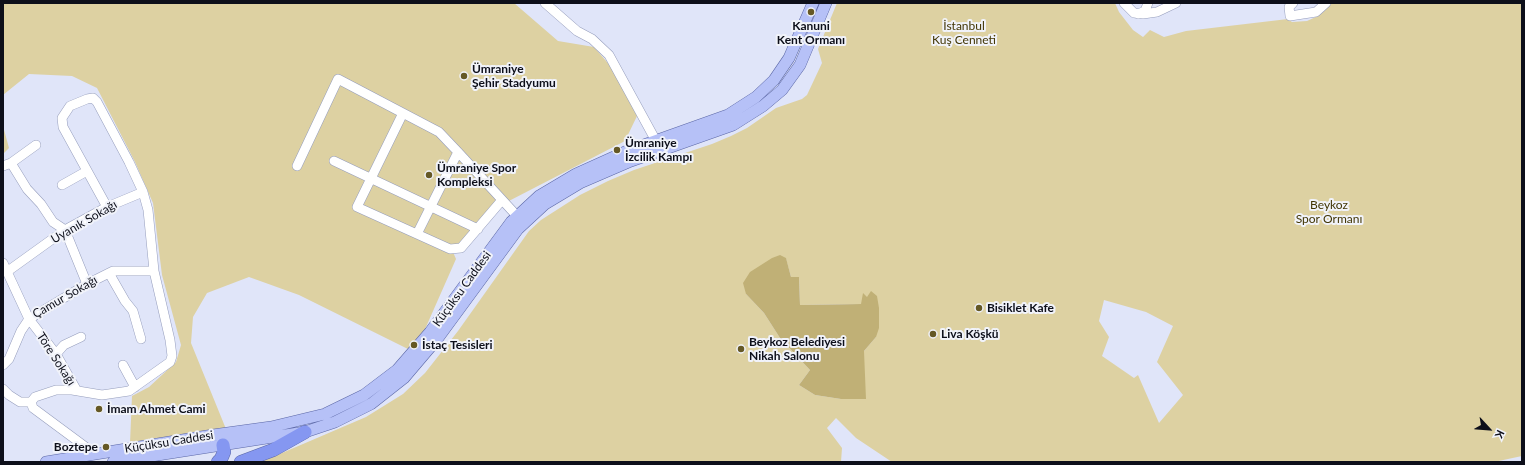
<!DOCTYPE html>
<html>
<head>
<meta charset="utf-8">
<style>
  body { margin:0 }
  #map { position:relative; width:1525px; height:465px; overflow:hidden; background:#e0e5f9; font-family:Lato,sans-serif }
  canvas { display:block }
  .frame { position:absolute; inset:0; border:4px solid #0d0f1a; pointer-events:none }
  .north { position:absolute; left:1469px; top:409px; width:40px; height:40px; -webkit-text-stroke:3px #f1f3fa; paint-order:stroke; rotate:116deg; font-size:11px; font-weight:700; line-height:16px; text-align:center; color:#0d0f1a }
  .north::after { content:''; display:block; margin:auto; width:14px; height:18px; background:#0d0f1a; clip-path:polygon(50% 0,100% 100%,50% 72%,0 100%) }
</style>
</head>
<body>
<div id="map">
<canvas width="1525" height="465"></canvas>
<div class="frame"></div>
<div class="north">K</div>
</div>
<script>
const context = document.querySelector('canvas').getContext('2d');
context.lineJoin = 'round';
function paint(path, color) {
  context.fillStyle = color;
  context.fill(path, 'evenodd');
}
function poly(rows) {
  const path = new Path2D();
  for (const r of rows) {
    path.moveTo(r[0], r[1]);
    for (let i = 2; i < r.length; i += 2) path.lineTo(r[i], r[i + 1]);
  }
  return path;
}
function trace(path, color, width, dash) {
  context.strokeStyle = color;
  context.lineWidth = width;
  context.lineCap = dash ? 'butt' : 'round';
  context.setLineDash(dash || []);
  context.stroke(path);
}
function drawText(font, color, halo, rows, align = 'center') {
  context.font = font + ' Lato,sans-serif';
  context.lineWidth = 4;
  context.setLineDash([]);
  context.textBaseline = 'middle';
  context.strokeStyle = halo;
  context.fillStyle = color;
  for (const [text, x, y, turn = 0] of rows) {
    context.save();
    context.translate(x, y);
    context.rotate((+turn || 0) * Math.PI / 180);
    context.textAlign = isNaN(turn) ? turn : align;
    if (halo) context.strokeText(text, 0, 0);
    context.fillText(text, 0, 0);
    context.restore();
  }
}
paint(poly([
  [3,3,514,3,558,41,594,47,613,69,637,116,625,141,505,203,464,251,453,252,456,259,422,336,410,350,299,295,249,277,207,293,193,317,191,343,226,429,130,443,132,396,149,387,176,362,181,345,162,275,153,203,135,162,97,88,72,76,29,74,3,95],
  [837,3,1115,3,1119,12,1133,30,1143,37,1150,30,1164,37,1186,31,1288,19,1292,22,1307,21,1318,16,1332,3,1522,3,1522,456,1494,462,892,462,856,438,836,418,827,428,842,448,841,462,261,462,366,417,403,394,425,373,458,331,529,231,541,220,580,195,608,181,634,170,712,144,731,136,747,128,776,108,802,99,807,95,822,63,818,49],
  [786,259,791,277,799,277,800,305,861,304,867,298,876,337,864,351,841,399,815,395,799,385,810,370,780,338,764,313,746,294],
  [1104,300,1146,312,1173,326,1157,362,1183,395,1159,423,1138,375,1134,378,1102,356,1109,337,1099,321],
  [3,126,9,148,3,154]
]), '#ddd1a2');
paint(poly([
  [780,255,786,258,791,277,799,277,800,305,861,304,863,293,867,297,871,291,877,296,879,308,879,328,876,337,864,351,866,399,841,399,815,395,799,385,810,370,780,338,764,313,746,294,743,283,750,272,772,258]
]), '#c0b076');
const minor = poly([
  [545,3,577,31,592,39,609,55,656,141],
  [1124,3,1134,13,1143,14,1157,12,1176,3],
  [1293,3,1289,7,1290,16,1316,12,1326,3],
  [1138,14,1145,11,1148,3],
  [403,113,357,207,450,249,461,248,502,200],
  [334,161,478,229],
  [11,163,27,189,41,204,53,222,65,230,87,284],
  [3,166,11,163,36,145],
  [297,166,338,79,439,132,458,152,517,216],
  [62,185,87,171],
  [417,234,458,152],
  [3,263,29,319,56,354,77,391],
  [8,271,65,230,107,207,143,192],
  [109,273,125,301,133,311,141,339],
  [56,354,64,345,81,337],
  [3,365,9,359,21,331,29,319,87,284,113,271,154,271],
  [123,365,135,387],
  [3,389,9,395,20,402,31,402],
  [91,454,87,448,33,408,31,402,35,397,56,390,72,390,102,395,129,391,170,362,172,356,170,340,154,271,148,210,143,192,129,162,97,102,93,98,87,99,70,106,62,118,63,127,107,207]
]);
const major = poly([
  [46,462,213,435,271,427,325,414,364,395,397,370,430,332,511,222,539,196,576,174,627,151,728,115,756,97,774,80,789,58,813,3],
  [113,462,305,432,335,422,371,404,404,378,438,338,518,229,545,204,580,183,631,161,733,125,763,106,782,90,800,65,826,3]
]);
const highway = poly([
  [218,462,221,459,224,452,223,445],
  [241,462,273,450,305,432]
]);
trace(minor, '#959dbc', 10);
trace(major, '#5b67a6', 12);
trace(highway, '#5b67a6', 14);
trace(minor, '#fff', 9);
trace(major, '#b6c1f7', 11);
trace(highway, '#8597f1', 13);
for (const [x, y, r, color] of [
  [811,12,4,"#655825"],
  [464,76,4,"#655825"],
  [617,150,4,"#655825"],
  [429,175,4,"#655825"],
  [979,308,4,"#655825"],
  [933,334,4,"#655825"],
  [414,345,4,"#655825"],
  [741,349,4,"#655825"],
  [99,409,4,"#655825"],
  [106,447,4,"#655825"]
]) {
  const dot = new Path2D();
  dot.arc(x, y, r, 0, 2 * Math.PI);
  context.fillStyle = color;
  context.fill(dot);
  trace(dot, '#f1f3fa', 1.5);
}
drawText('bold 12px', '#0d0f1a', '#f1f3fa', [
  ["Kanuni",811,26,"center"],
  ["Kent Ormanı",811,40,"center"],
  ["Ümraniye",472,69],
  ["Şehir Stadyumu",472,83],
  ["Ümraniye",625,143],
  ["İzcilik Kampı",625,157],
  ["Ümraniye Spor",437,168],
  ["Kompleksi",437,182],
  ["Bisiklet Kafe",987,308],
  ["Liva Köşkü",941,334],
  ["Beykoz Belediyesi",749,342],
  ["Nikah Salonu",749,356],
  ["İstaç Tesisleri",422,345],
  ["İmam Ahmet Cami",107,409],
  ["Boztepe",98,447,"right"]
], 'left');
drawText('12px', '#423605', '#f1f3fa', [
  ["İstanbul",964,26],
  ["Kuş Cenneti",964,40],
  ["Beykoz",1329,205],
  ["Spor Ormanı",1329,219]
]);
drawText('12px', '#0d0f1a', '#f1f3fa', [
  ["Uyanık Sokağı",84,222,-30],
  ["Küçüksu Caddesi",462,289,-54],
  ["Çamur Sokağı",65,297,-30],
  ["Töre Sokağı",56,359,57],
  ["Küçüksu Caddesi",169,442,-9]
]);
</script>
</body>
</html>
